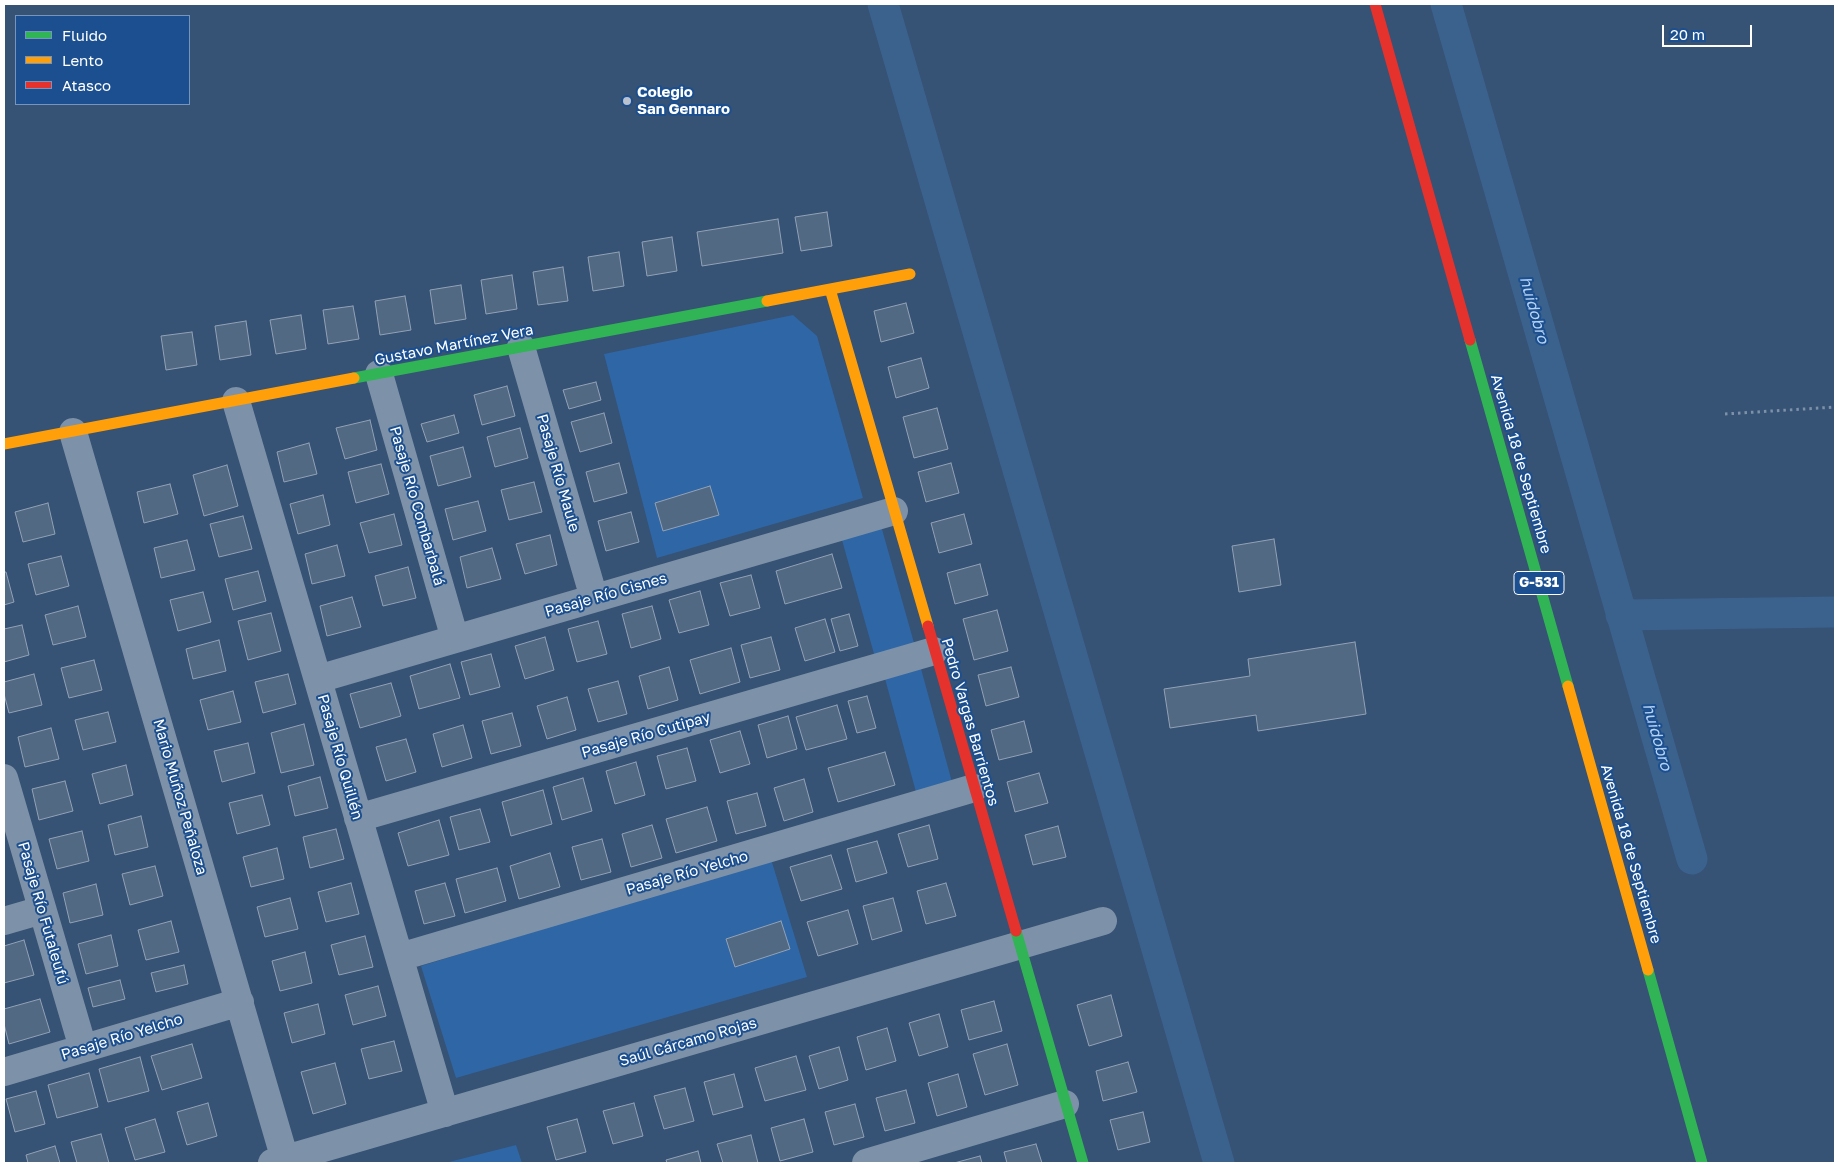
<!DOCTYPE html>
<html>
<head>
<meta charset="utf-8">
<style>
  body { margin:0 }
  #map { position:relative; width:1839px; height:1167px; overflow:hidden; background:#365274; font-family:"Golos Text",sans-serif }
  canvas { display:block }
  .frame { position:absolute; inset:0; border:5px solid #fff; pointer-events:none }
  .legend { position:absolute; left:15px; top:15px; width:175px; height:90px; box-sizing:border-box; background:#1b4f8f; border:1px solid #7695bc; margin:0; padding:6px 9px; list-style:none; font-size:15px; color:#fff }
  .legend li { display:flex; align-items:center; gap:10px; height:25px }
  .legend b { width:25px; border:1px solid #7695bc }
  .scale { position:absolute; left:1662px; top:25px; width:90px; height:22px; box-sizing:border-box; border:2px solid #fff; border-top:0; padding-left:6px; font-size:15px; line-height:18px; white-space:nowrap; color:#fff; -webkit-text-stroke:4px #1b4f8f; paint-order:stroke }
</style>
</head>
<body>
<div id="map">
<canvas width="1839" height="1167"></canvas>
<div class="frame"></div>
<ul class="legend">
<li><b style="height:6px;background:#30b455"></b>Fluido</li>
<li><b style="height:6px;background:#ff9f0a"></b>Lento</li>
<li><b style="height:6px;background:#e5322d"></b>Atasco</li>
</ul>
<div class="scale">20 m</div>
</div>
<script>
const context = document.querySelector('canvas').getContext('2d');
context.lineJoin = 'round';
function paint(path, color) {
  context.fillStyle = color;
  context.fill(path, 'evenodd');
}
function poly(rows) {
  const path = new Path2D();
  for (const r of rows) {
    path.moveTo(r[0], r[1]);
    for (let i = 2; i < r.length; i += 2) path.lineTo(r[i], r[i + 1]);
  }
  return path;
}
function trace(path, color, width, dash) {
  context.strokeStyle = color;
  context.lineWidth = width;
  context.lineCap = dash ? 'butt' : 'round';
  context.setLineDash(dash || []);
  context.stroke(path);
}
function drawText(font, color, halo, rows, align = 'center') {
  context.font = font + ' "Golos Text",sans-serif';
  context.lineWidth = 4;
  context.setLineDash([]);
  context.textBaseline = 'middle';
  context.strokeStyle = halo;
  context.fillStyle = color;
  for (const [text, x, y, turn = 0] of rows) {
    context.save();
    context.translate(x, y);
    context.rotate((+turn || 0) * Math.PI / 180);
    context.textAlign = isNaN(turn) ? turn : align;
    if (halo) context.strokeText(text, 0, 0);
    context.fillText(text, 0, 0);
    context.restore();
  }
}
paint(poly([
  [793,315,817,336,863,498,657,558,604,354],
  [880,522,916,650,876,661,840,533],
  [920,665,952,782,916,792,884,675],
  [771,859,807,977,456,1078,421,966],
  [516,1145,522,1163,445,1163]
]), '#2f66a5');
trace(poly([
  [883,4,1219,1163],
  [1446,4,1692,859],
  [1621,615,1835,612]
]), '#3b618d', 31);
const building = poly([
  [827,212,832,246,801,251,795,217,827,212],
  [778,219,783,253,702,266,697,232,778,219],
  [672,237,677,271,647,276,642,242,672,237],
  [619,252,624,286,593,291,588,257,619,252],
  [563,267,568,301,538,305,533,272,563,267],
  [512,275,517,309,486,314,481,280,512,275],
  [461,285,466,319,435,324,430,290,461,285],
  [405,296,411,330,380,335,375,301,405,296],
  [906,303,914,333,881,342,874,311,906,303],
  [353,306,359,339,328,344,323,310,353,306],
  [301,315,306,349,276,354,270,320,301,315],
  [246,321,251,355,220,360,215,326,246,321],
  [192,332,197,365,166,370,161,336,192,332],
  [921,358,929,388,896,398,888,367,921,358],
  [596,382,601,400,569,409,563,390,596,382],
  [507,386,515,416,482,425,474,395,507,386],
  [937,408,948,449,914,458,903,417,937,408],
  [604,413,612,443,580,452,571,422,604,413],
  [454,415,459,433,427,442,421,424,454,415],
  [370,420,377,450,345,459,336,428,370,420],
  [520,428,528,458,495,467,487,437,520,428],
  [309,443,317,474,284,482,277,452,309,443],
  [463,447,471,477,438,486,430,456,463,447],
  [619,463,627,493,594,502,586,472,619,463],
  [951,463,959,493,926,502,918,472,951,463],
  [381,464,389,494,356,503,348,472,381,464],
  [227,465,238,506,204,516,193,475,227,465],
  [534,482,542,512,509,520,501,490,534,482],
  [170,484,178,514,144,523,137,492,170,484],
  [710,486,719,515,663,531,655,503,710,486],
  [323,495,330,525,298,534,290,504,323,495],
  [478,501,486,531,453,540,445,509,478,501],
  [48,503,55,534,23,542,15,512,48,503],
  [631,512,639,542,606,551,598,521,631,512],
  [394,514,402,545,369,553,360,523,394,514],
  [964,514,972,544,939,553,931,523,964,514],
  [243,516,252,549,219,557,210,524,243,516],
  [550,535,557,565,525,574,516,544,550,535],
  [1274,539,1281,585,1239,592,1232,546,1274,539],
  [187,540,195,570,161,578,154,548,187,540],
  [337,545,345,576,312,584,305,554,337,545],
  [492,548,501,579,467,588,460,557,492,548],
  [832,554,842,588,785,604,776,571,832,554],
  [61,556,69,586,36,595,28,564,61,556],
  [980,564,988,595,955,604,947,573,980,564],
  [408,567,416,598,383,606,375,576,408,567],
  [258,571,266,601,233,610,225,579,258,571],
  [4,572,6,572,14,602,4,605,4,572],
  [751,575,760,608,730,616,720,583,751,575],
  [700,591,709,625,679,633,669,600,700,591],
  [203,592,211,622,178,631,170,600,203,592],
  [352,597,361,627,327,636,320,606,352,597],
  [78,606,86,637,53,645,45,615,78,606],
  [652,606,661,639,631,648,622,614,652,606],
  [997,610,1008,651,974,660,963,619,997,610],
  [271,613,281,651,248,660,238,621,271,613],
  [849,614,858,646,840,651,831,619,849,614],
  [825,619,835,652,805,661,795,628,825,619],
  [598,621,607,654,577,662,568,629,598,621],
  [22,625,29,655,4,662,4,629,22,625],
  [545,637,554,670,525,679,515,646,545,637],
  [771,637,780,670,750,678,741,645,771,637],
  [219,640,226,671,193,679,186,649,219,640],
  [1355,642,1366,714,1258,731,1256,715,1170,728,1164,689,1250,676,1248,659,1355,642],
  [731,648,740,682,700,694,690,660,731,648],
  [491,654,500,687,470,695,461,662,491,654],
  [94,660,102,690,69,698,61,668,94,660],
  [450,664,460,698,419,709,410,676,450,664],
  [669,667,678,700,648,709,639,676,669,667],
  [1011,667,1019,697,986,706,978,675,1011,667],
  [34,674,42,705,9,713,4,694,4,682,34,674],
  [288,674,296,704,263,713,255,682,288,674],
  [618,681,627,714,598,722,588,689,618,681],
  [391,683,401,716,360,728,350,694,391,683],
  [233,691,241,722,208,730,200,700,233,691],
  [867,696,876,728,857,733,848,701,867,696],
  [567,697,576,730,547,739,537,706,567,697],
  [837,705,847,739,806,750,796,717,837,705],
  [108,712,116,742,83,750,75,720,108,712],
  [512,713,521,746,491,754,482,721,512,713],
  [788,716,797,749,767,758,758,725,788,716],
  [1024,721,1032,752,999,760,991,730,1024,721],
  [304,724,314,765,281,773,271,733,304,724],
  [463,725,472,758,442,767,433,734,463,725],
  [51,728,59,759,25,767,18,737,51,728],
  [740,731,750,764,720,773,710,740,740,731],
  [406,739,416,772,386,781,376,747,406,739],
  [248,743,255,773,222,782,214,751,248,743],
  [687,748,696,781,666,789,657,756,687,748],
  [885,752,895,785,838,802,828,768,885,752],
  [636,762,645,795,615,804,606,771,636,762],
  [126,765,133,795,100,804,92,774,126,765],
  [1039,773,1048,803,1015,812,1007,782,1039,773],
  [320,777,328,808,295,816,288,786,320,777],
  [583,778,592,811,562,820,553,787,583,778],
  [804,779,813,812,784,821,774,788,804,779],
  [65,781,73,811,39,820,32,789,65,781],
  [543,790,552,824,511,836,502,802,543,790],
  [757,793,766,826,736,834,727,801,757,793],
  [262,795,270,825,237,834,229,803,262,795],
  [707,807,717,841,676,853,666,819,707,807],
  [480,809,490,842,459,850,450,817,480,809],
  [141,816,148,847,115,855,108,825,141,816],
  [439,820,449,855,408,866,398,833,439,820],
  [652,825,662,858,631,867,622,834,652,825],
  [929,825,938,859,908,867,898,834,929,825],
  [1058,826,1066,857,1033,865,1025,835,1058,826],
  [336,829,344,859,310,868,303,837,336,829],
  [82,831,89,861,57,869,49,839,82,831],
  [602,839,611,872,581,880,572,847,602,839],
  [877,841,887,873,856,882,847,849,877,841],
  [277,848,284,879,251,887,243,857,277,848],
  [550,853,560,887,519,899,510,866,550,853],
  [831,855,842,889,801,901,790,867,831,855],
  [155,866,163,896,130,905,122,874,155,866],
  [497,868,506,901,465,913,456,879,497,868],
  [351,883,359,914,326,922,318,892,351,883],
  [445,883,455,916,424,924,415,891,445,883],
  [946,883,956,916,926,924,917,891,946,883],
  [96,884,103,915,70,923,63,893,96,884],
  [290,898,298,929,265,937,257,907,290,898],
  [893,898,902,931,872,940,863,906,893,898],
  [848,910,858,944,818,956,807,922,848,910],
  [171,921,179,952,146,960,138,930,171,921],
  [781,921,790,949,735,967,726,939,781,921],
  [111,935,118,966,86,974,78,944,111,935],
  [365,936,373,967,339,975,331,945,365,936],
  [24,940,34,975,4,983,4,946,24,940],
  [305,952,312,983,280,991,272,961,305,952],
  [184,965,188,984,156,992,151,973,184,965],
  [120,980,125,999,93,1007,88,988,120,980],
  [378,986,386,1016,353,1025,345,995,378,986],
  [1111,995,1122,1036,1089,1046,1077,1005,1111,995],
  [40,999,50,1032,9,1044,4,1024,4,1009,40,999],
  [994,1001,1002,1031,969,1040,961,1010,994,1001],
  [318,1004,325,1034,292,1043,284,1013,318,1004],
  [939,1014,948,1047,919,1056,909,1023,939,1014],
  [887,1028,896,1061,866,1070,857,1037,887,1028],
  [394,1041,402,1071,369,1079,361,1049,394,1041],
  [192,1044,202,1078,162,1090,151,1056,192,1044],
  [1007,1044,1018,1085,985,1095,973,1054,1007,1044],
  [839,1047,848,1080,819,1089,809,1056,839,1047],
  [796,1056,806,1090,765,1101,755,1068,796,1056],
  [140,1057,149,1091,108,1102,99,1069,140,1057],
  [1128,1062,1137,1092,1103,1101,1096,1071,1128,1062],
  [335,1063,346,1104,313,1114,301,1072,335,1063],
  [89,1073,98,1107,57,1118,48,1085,89,1073],
  [734,1074,743,1107,713,1115,704,1082,734,1074],
  [958,1074,967,1107,937,1116,928,1083,958,1074],
  [685,1088,694,1121,664,1129,654,1096,685,1088],
  [906,1090,915,1123,885,1131,876,1098,906,1090],
  [36,1091,45,1124,15,1132,6,1099,36,1091],
  [208,1103,217,1136,187,1145,177,1112,208,1103],
  [634,1103,643,1136,613,1144,603,1111,634,1103],
  [855,1104,864,1137,834,1145,825,1112,855,1104],
  [1143,1112,1150,1142,1118,1150,1110,1120,1143,1112],
  [155,1119,165,1152,135,1160,125,1128,155,1119],
  [577,1119,586,1152,556,1160,547,1127,577,1119],
  [804,1119,813,1152,780,1161,771,1128,804,1119],
  [101,1134,109,1163,77,1163,71,1142,101,1134],
  [751,1135,758,1163,723,1163,717,1144,751,1135],
  [1036,1144,1042,1163,1007,1163,1004,1152,1036,1144],
  [55,1146,60,1163,28,1163,26,1155,55,1146],
  [698,1151,701,1163,667,1163,666,1160,698,1151],
  [980,1156,982,1163,954,1163,980,1156]
]);
paint(building, '#526984');
trace(building, '#92a2b6', 1);
trace(poly([
  [1725,414,1835,407]
]), '#7d92a8', 3, [2.5, 4]);
trace(poly([
  [521,347,594,598],
  [379,374,455,639],
  [236,401,445,1113],
  [73,432,286,1163],
  [318,679,894,511],
  [4,778,83,1048],
  [358,818,934,651],
  [4,921,42,910],
  [400,957,974,788],
  [4,1072,240,1002],
  [272,1163,1103,921],
  [866,1163,1065,1104]
]), '#7d92a8', 28);
trace(poly([
  [1470,340,1568,686],
  [354,378,767,301],
  [1016,931,1083,1163],
  [1648,970,1702,1163]
]), '#30b455', 11);
trace(poly([
  [830,289,928,626],
  [767,301,910,274],
  [4,444,354,378],
  [1568,686,1648,970]
]), '#ff9f0a', 11);
trace(poly([
  [1375,4,1470,340],
  [928,626,1016,931]
]), '#e5322d', 11);
for (const [x, y, r, color] of [
  [627,101,5,"#b9c2ce"]
]) {
  const dot = new Path2D();
  dot.arc(x, y, r, 0, 2 * Math.PI);
  context.fillStyle = color;
  context.fill(dot);
  trace(dot, '#1b4f8f', 2);
}
for (const [x, y, w] of [
  [1539,583,50]
]) {
  const box = new Path2D();
  box.roundRect(x - w / 2, y - 11.5, w, 23, 4);
  context.fillStyle = '#1b4f8f';
  context.fill(box);
  trace(box, '#fff', 1);
}
drawText('bold 14px', '#fff', null, [
  ["G-531",1539,583]
]);
drawText('bold 15px', '#fff', '#1b4f8f', [
  ["Colegio",637,92],
  ["San Gennaro",637,109]
], 'left');
drawText('15px', '#fff', '#1b4f8f', [
  ["Gustavo Martínez Vera",454,345,-11],
  ["Avenida 18 de Septiembre",1521,464,74],
  ["Pasaje Río Maule",558,473,74],
  ["Pasaje Río Combarbalá",417,506,74],
  ["Pasaje Río Cisnes",606,595,-16],
  ["Pedro Vargas Barrientos",970,722,74],
  ["Pasaje Río Cutipay",646,735,-16],
  ["Pasaje Río Quillén",340,757,74],
  ["Mario Muñoz Peñaloza",180,797,74],
  ["Avenida 18 de Septiembre",1631,854,74],
  ["Pasaje Río Yelcho",687,873,-16],
  ["Pasaje Río Futaleufú",43,913,74],
  ["Pasaje Río Yelcho",122,1037,-17],
  ["Saúl Cárcamo Rojas",688,1042,-16]
]);
drawText('italic 16px', '#b5d3f5', '#1b4f8f', [
  ["huidobro",1534,310,74],
  ["huidobro",1657,737,74]
]);
</script>
</body>
</html>
